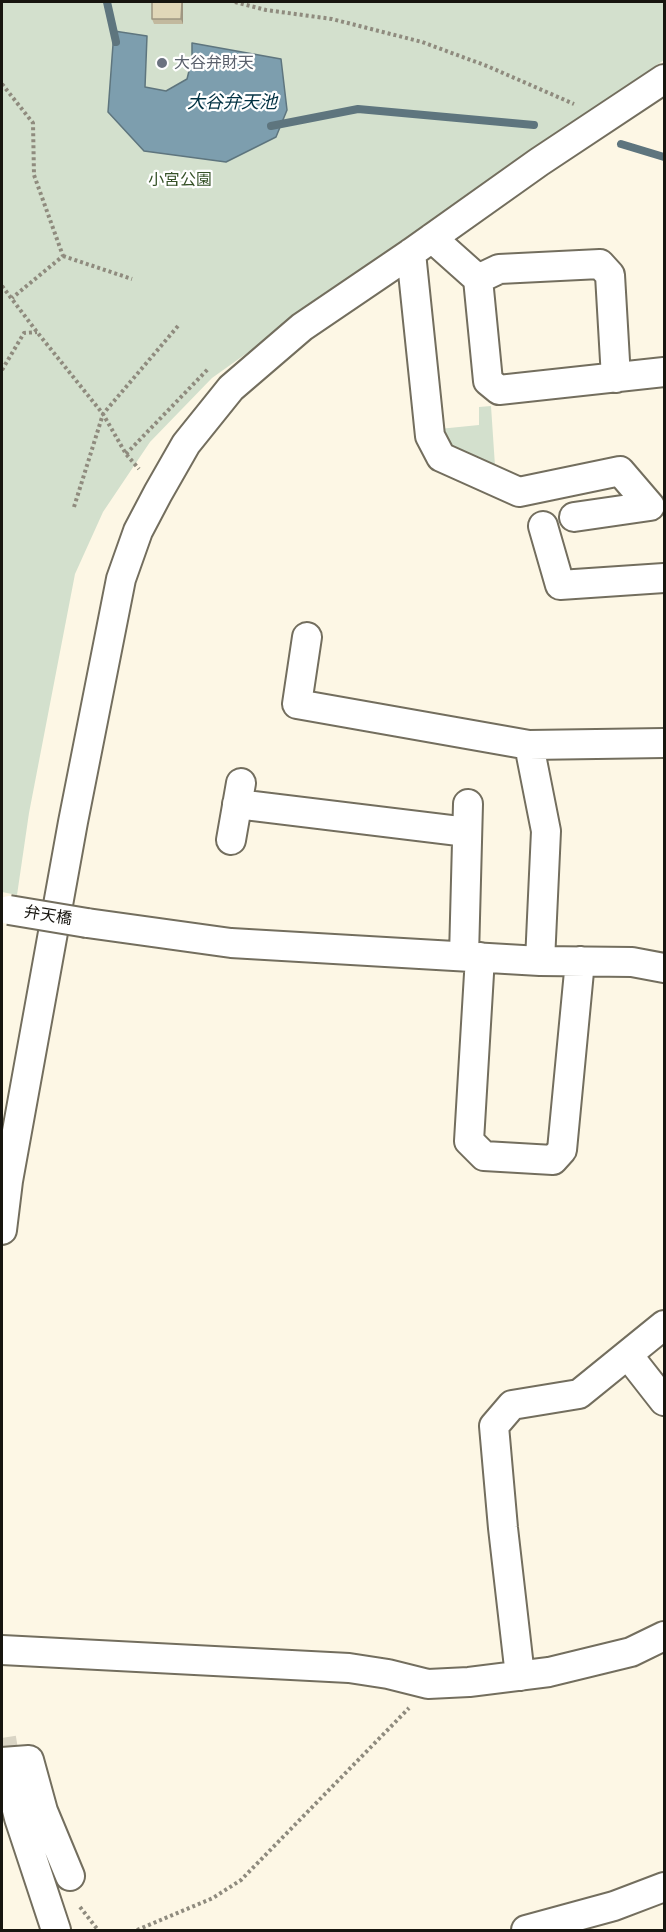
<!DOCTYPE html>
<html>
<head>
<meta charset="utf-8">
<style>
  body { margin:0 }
  #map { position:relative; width:666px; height:1932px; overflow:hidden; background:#fdf7e5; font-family:"Open Sans",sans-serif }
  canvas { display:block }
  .frame { position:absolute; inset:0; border:3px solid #17150f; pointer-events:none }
</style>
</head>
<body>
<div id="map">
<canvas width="666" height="1932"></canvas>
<div class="frame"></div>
</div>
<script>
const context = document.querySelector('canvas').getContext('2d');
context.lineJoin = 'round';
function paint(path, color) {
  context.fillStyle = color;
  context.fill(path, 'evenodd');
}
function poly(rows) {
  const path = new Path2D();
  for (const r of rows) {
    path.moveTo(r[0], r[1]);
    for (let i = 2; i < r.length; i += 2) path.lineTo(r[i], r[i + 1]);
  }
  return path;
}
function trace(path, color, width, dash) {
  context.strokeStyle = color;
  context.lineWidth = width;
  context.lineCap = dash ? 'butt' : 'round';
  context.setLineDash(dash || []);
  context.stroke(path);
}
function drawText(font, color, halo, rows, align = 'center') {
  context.font = font + ' "Open Sans","Noto Sans JP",sans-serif';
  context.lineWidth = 4.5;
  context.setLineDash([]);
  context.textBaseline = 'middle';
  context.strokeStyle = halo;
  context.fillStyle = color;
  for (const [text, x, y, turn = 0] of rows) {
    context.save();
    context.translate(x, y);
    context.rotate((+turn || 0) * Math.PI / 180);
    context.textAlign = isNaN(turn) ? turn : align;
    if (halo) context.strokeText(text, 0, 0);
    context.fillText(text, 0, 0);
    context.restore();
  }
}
paint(poly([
  [2,2,664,2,664,60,459,202,212,378,150,442,103,512,75,574,29,813,17,895,2,892],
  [491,406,496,481,429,430,479,425,479,407]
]), '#d3e0cd');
const water = poly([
  [114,31,147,36,145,87,166,91,187,79,192,59,192,43,281,59,287,110,276,137,226,162,144,151,108,112,114,31]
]);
paint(water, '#7d9eae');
trace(water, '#5e757e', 1.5);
trace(poly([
  [107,2,116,42],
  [271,126,358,109,534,125],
  [621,144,664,157]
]), '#5e757e', 8);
trace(poly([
  [2,1738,8,1774]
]), '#dad5c5', 28, [28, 14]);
const minor = poly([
  [432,238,478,279,488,381,499,390,664,372],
  [411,253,430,436,441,457,519,492,620,471,650,506,574,517],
  [478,279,499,269,600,264,610,275,616,378],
  [543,526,560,585,664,578],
  [307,637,297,704,529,745,546,831,540,961],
  [529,745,664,743],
  [237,804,467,832],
  [231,840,241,783],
  [87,923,231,943,540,961,632,962,664,968],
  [464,956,468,804],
  [480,957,469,1141,484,1156,553,1160,562,1150,580,961],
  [2,1230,8,1181,73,822,121,579,138,531,158,493,186,444,231,388,302,327,411,253,539,162,664,79],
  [628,1355,664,1401],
  [2,1650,349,1668,388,1674,428,1684,469,1682,549,1672,631,1652,664,1636],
  [520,1676,503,1528,494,1426,512,1405,579,1394,664,1325],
  [2,1762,29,1760,43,1811,70,1876],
  [8,1774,19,1818,56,1930],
  [526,1930,614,1906,664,1887]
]);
trace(minor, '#736e5e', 32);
trace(poly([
  [235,2,266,10,332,19,422,42,487,66,574,104],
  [2,84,33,123,34,175,63,256,12,298],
  [63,256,132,279],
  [2,286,37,332,103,414,126,454,139,469],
  [2,370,24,333,37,332],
  [126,454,208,369],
  [74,507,103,414,178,326],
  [80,1907,98,1930],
  [137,1930,213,1898,241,1880,409,1708]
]), '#8f8b7e', 4, [3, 3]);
trace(minor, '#fff', 28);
const minorBridge = poly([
  [9,910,87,923]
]);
trace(minorBridge, '#736e5e', 32, []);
trace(minorBridge, '#fff', 28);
paint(poly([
  [152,2,183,2,183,24,154,24,152,19]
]), '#c2b99e');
paint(poly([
  [182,2,183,2,183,24,181,19]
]), '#9e9681');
const building = poly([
  [152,2,182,2,181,19,152,19,152,2]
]);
paint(building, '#e1d7b8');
trace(building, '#9e9681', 1.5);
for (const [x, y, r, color] of [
  [162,63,6,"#6b7280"]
]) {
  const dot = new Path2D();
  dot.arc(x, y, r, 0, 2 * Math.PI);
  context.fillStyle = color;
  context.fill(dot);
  trace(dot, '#fff', 2);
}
drawText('16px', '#5b616d', '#fff', [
  ["大谷弁財天",174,63]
], 'left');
drawText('16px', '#365228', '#fff', [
  ["小宮公園",180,180]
]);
drawText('16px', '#17150f', '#fff', [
  ["弁天橋",48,916,9]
]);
drawText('italic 18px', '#003142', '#fff', [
  ["大谷弁天池",232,103]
]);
</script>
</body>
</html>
